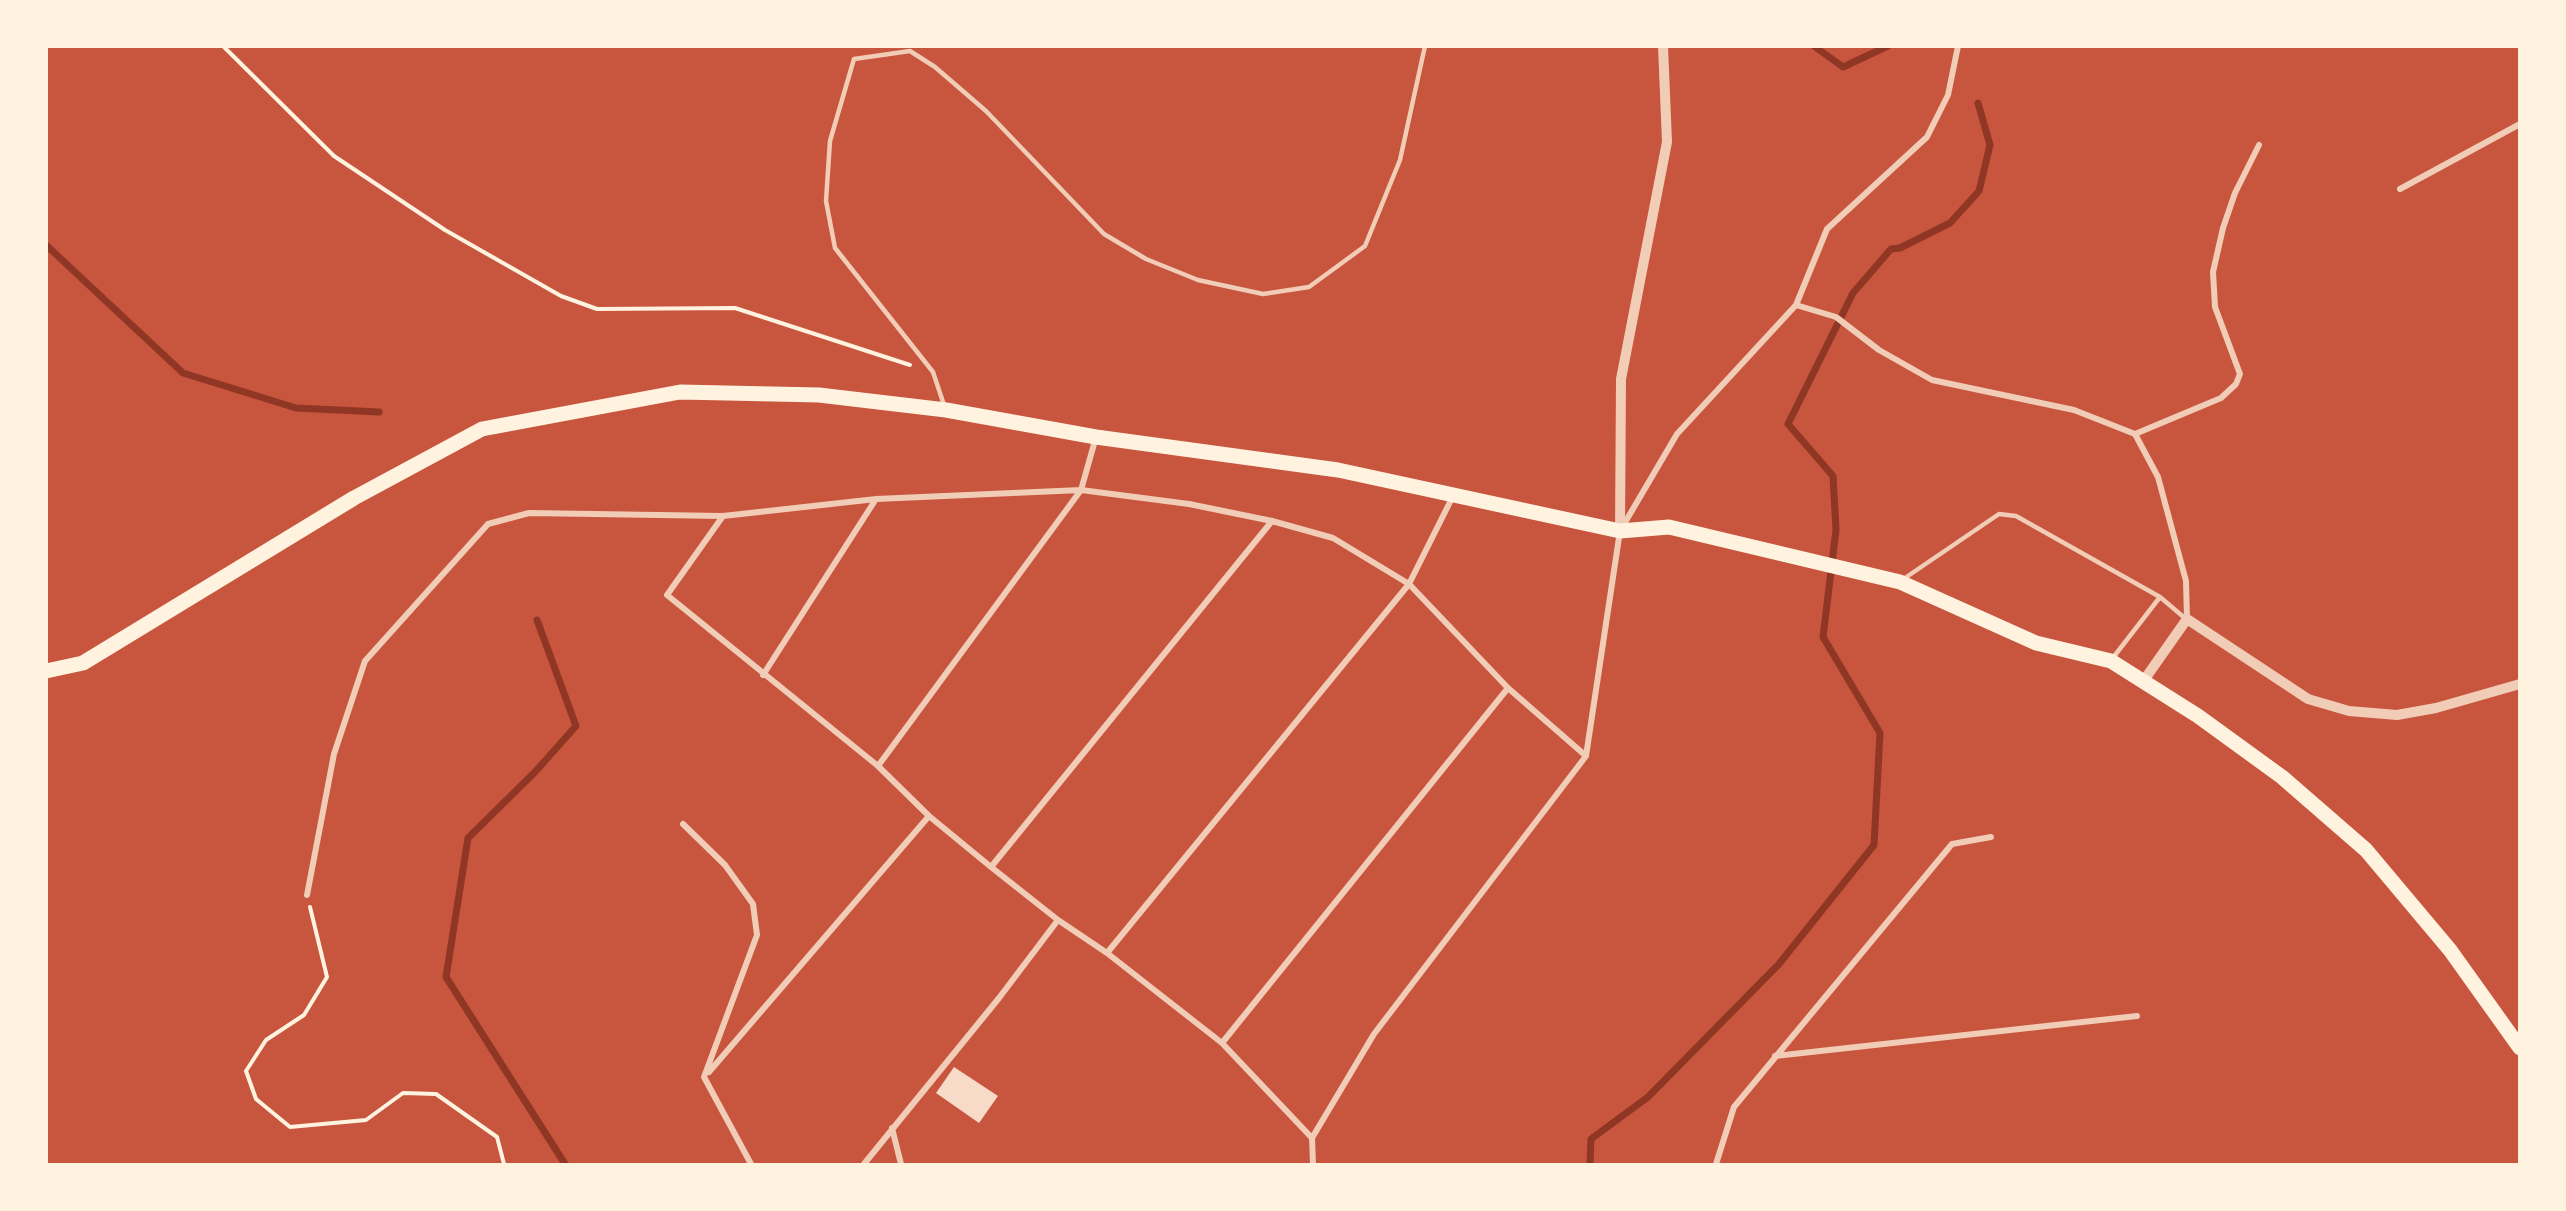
<!DOCTYPE html>
<html>
<head>
<meta charset="utf-8">
<style>
  body { margin:0 }
  #map { position:relative; width:2566px; height:1211px; overflow:hidden; background:#c8553d; font-family:"Source Sans 3",sans-serif }
  canvas { display:block }
  .frame { position:absolute; inset:0; border:48px solid #fff3e0; pointer-events:none }
</style>
</head>
<body>
<div id="map">
<canvas width="2566" height="1211"></canvas>
<div class="frame"></div>
</div>
<script>
const context = document.querySelector('canvas').getContext('2d');
context.lineJoin = 'round';
function poly(rows) {
  const path = new Path2D();
  for (const r of rows) {
    path.moveTo(r[0], r[1]);
    for (let i = 2; i < r.length; i += 2) path.lineTo(r[i], r[i + 1]);
  }
  return path;
}
function trace(path, color, width, dash) {
  context.strokeStyle = color;
  context.lineWidth = width;
  context.lineCap = dash ? 'butt' : 'round';
  context.setLineDash(dash || []);
  context.stroke(path);
}
function paint(path, color) {
  context.fillStyle = color;
  context.fill(path, 'evenodd');
}
trace(poly([
  [1814,46,1843,67,1888,46],
  [46,245,183,373,296,408,379,412],
  [537,620,576,726,535,772,468,838,446,977,565,1164],
  [1590,1164,1591,1139,1648,1097,1779,964,1874,845,1880,733,1823,637,1836,530,1833,476,1788,424,1853,293,1891,249,1900,248,1950,223,1979,191,1990,145,1978,103]
]), '#8f3625', 7);
paint(poly([
  [954,1067,998,1096,979,1123,936,1093]
]), '#f7dbc8');
trace(poly([
  [223,46,334,156,445,230,561,296,597,309,735,308,910,365],
  [310,907,327,977,304,1015,266,1040,246,1071,256,1099,290,1127,366,1120,403,1093,436,1094,497,1137,504,1164]
]), '#fff3e0', 4);
trace(poly([
  [945,408,933,372,835,248,826,201,830,141,854,59,910,51,935,67,986,111,1104,234,1146,259,1198,280,1263,294,1309,287,1365,246,1400,160,1425,46],
  [1902,580,1999,514,2016,516,2160,597,2186,619],
  [2112,659,2160,597]
]), '#f1ccb7', 4.5);
trace(poly([
  [2400,189,2520,124],
  [1796,305,1836,317,1879,350,1932,380,2074,410,2135,434,2158,477,2186,581,2187,619],
  [2135,434,2221,398,2236,384,2240,374,2215,307,2213,272,2223,228,2235,193,2259,145],
  [723,516,667,595,878,766,929,816,991,867,1058,920,1107,953,1222,1043,1312,1138],
  [763,675,876,499],
  [878,766,1081,490,1096,437],
  [683,824,725,865,753,904,757,935,704,1077,751,1164],
  [991,867,1272,521],
  [307,895,334,754,365,661,488,524,529,513,723,516,876,499,1081,490,1189,504,1272,521,1333,538,1409,584,1508,688,1586,756],
  [1107,953,1409,584,1453,496],
  [1222,1043,1508,688],
  [1775,1056,2137,1016],
  [709,1072,929,816],
  [892,1128,901,1164],
  [864,1164,999,998,1058,920],
  [1313,1164,1312,1138,1374,1034,1586,756,1620,531,1677,434,1796,305,1827,229,1927,137,1948,95,1958,46],
  [1716,1164,1734,1107,1952,844,1991,837]
]), '#f1ccb7', 6);
trace(poly([
  [1620,531,1621,379,1667,142,1663,46],
  [2142,683,2187,619,2308,699,2349,711,2397,715,2436,708,2520,684]
]), '#f1ccb7', 10);
trace(poly([
  [46,671,83,663,354,498,482,429,680,392,819,395,946,410,1096,437,1338,470,1620,531,1669,527,1900,582,2036,643,2111,661,2198,716,2282,777,2366,850,2450,950,2520,1048]
]), '#fff3e0', 15);
</script>
</body>
</html>
